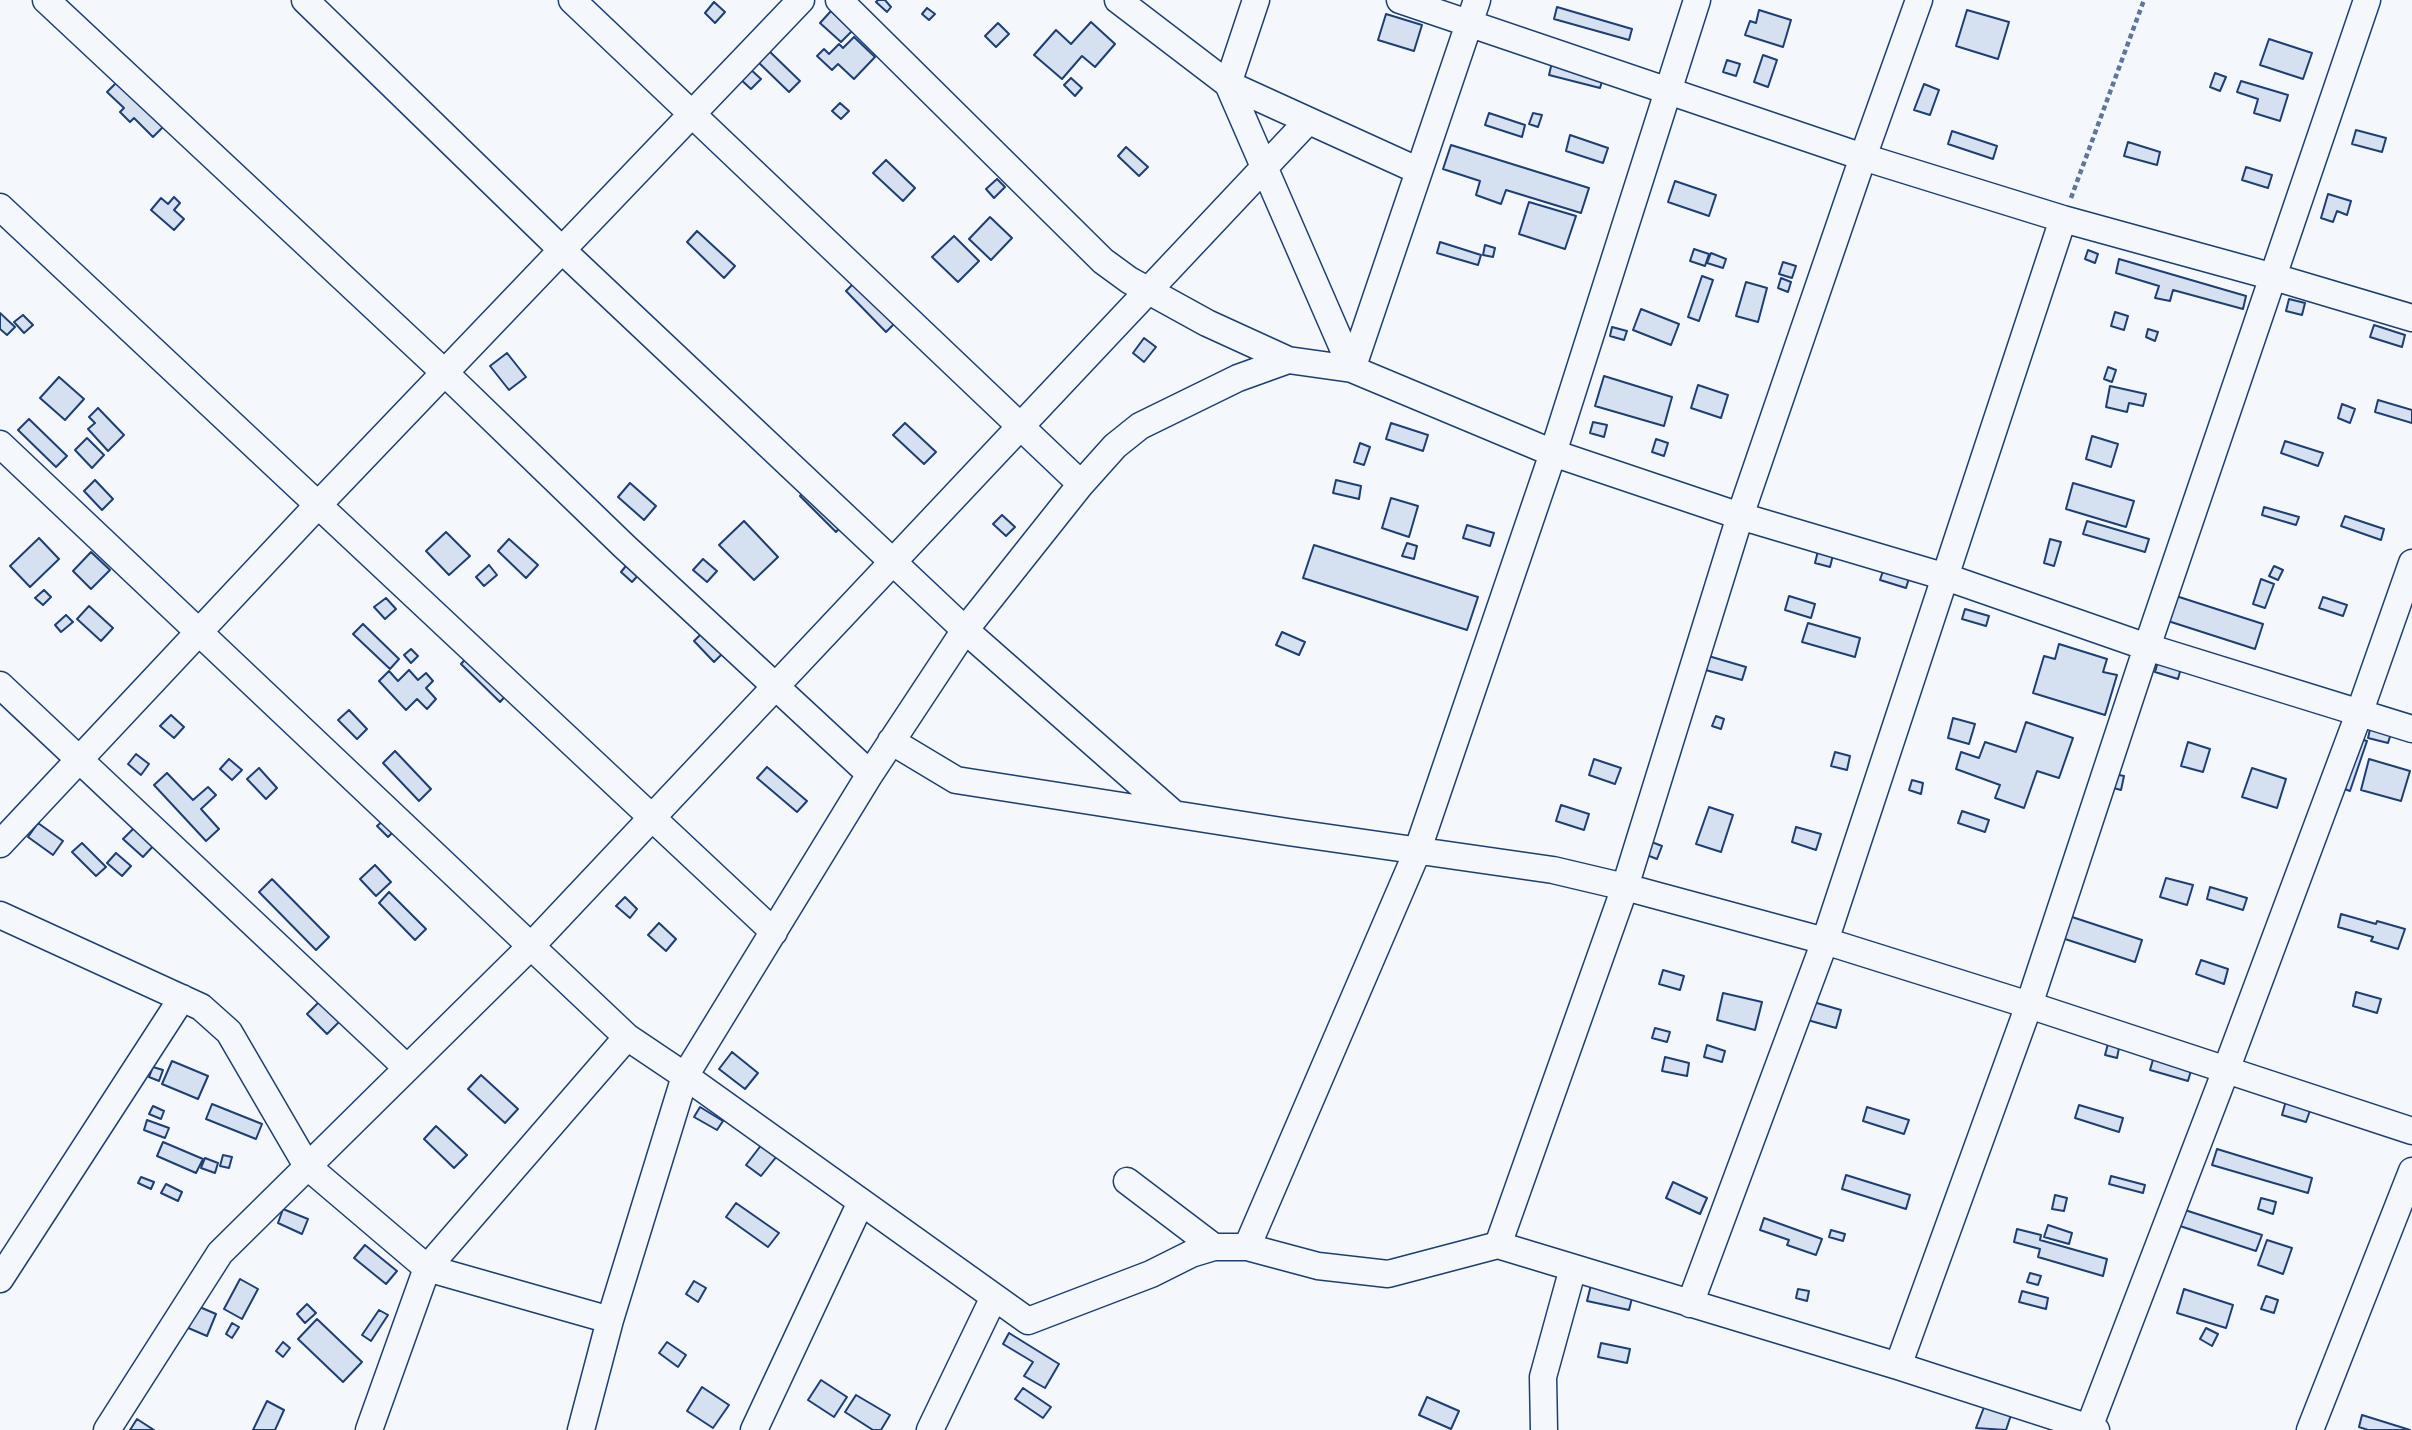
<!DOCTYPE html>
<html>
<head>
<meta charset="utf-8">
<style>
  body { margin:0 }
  canvas { display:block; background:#f4f7fb }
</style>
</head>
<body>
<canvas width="2412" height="1430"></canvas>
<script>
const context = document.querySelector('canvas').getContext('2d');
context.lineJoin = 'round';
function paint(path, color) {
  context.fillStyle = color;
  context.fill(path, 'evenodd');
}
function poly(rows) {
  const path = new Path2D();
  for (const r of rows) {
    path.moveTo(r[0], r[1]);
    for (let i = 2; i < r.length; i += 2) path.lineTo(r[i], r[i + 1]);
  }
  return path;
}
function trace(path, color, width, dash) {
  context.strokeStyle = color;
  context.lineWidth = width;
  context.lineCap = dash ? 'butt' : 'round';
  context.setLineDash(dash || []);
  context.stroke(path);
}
const building = poly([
  [878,0,885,0,891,7,887,12,876,2,878,0],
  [714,2,725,12,715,23,705,13,714,2],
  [1557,7,1632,29,1629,40,1554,19,1557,7],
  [927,8,935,14,929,20,922,14,927,8],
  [1759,10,1791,20,1783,47,1745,35,1750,21,1756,23,1759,10],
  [1967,10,2009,22,1998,59,1956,46,1967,10],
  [831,11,852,31,841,42,820,23,831,11],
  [1386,14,1422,25,1414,51,1378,40,1386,14],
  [1091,22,1115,44,1095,67,1082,56,1062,79,1034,55,1056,30,1071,44,1091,22],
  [998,23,1009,34,996,47,985,36,998,23],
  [854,37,875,57,854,79,838,64,832,70,817,56,824,49,829,54,839,44,843,48,854,37],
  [2269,39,2312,53,2303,79,2260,65,2269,39],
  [767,49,800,81,789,92,756,60,767,49],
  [1763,55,1777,60,1768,87,1754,82,1763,55],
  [1727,60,1740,64,1736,76,1723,72,1727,60],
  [1552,62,1604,75,1600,88,1549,75,1552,62],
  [748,67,761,79,751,89,738,77,748,67],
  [2215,73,2226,77,2220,91,2210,87,2215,73],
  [1071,78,1082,88,1075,96,1064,85,1071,78],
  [2241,81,2288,95,2280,121,2254,113,2258,99,2237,92,2241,81],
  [117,82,163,127,153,137,134,118,130,122,120,112,124,108,107,92,117,82],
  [1924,84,1939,90,1930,115,1914,110,1924,84],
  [840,103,849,111,841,119,832,111,840,103],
  [1489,113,1525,125,1522,137,1485,125,1489,113],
  [1533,113,1542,115,1538,127,1529,124,1533,113],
  [2356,130,2386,138,2382,152,2352,144,2356,130],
  [1952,131,1997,146,1993,159,1948,144,1952,131],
  [1570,135,1608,148,1603,163,1566,151,1570,135],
  [2128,142,2160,152,2157,165,2124,156,2128,142],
  [1451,145,1589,188,1581,213,1506,190,1501,204,1476,195,1480,181,1443,169,1451,145],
  [1126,147,1148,167,1139,176,1118,156,1126,147],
  [886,160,915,188,903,201,873,173,886,160],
  [2246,167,2272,175,2268,188,2242,180,2246,167],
  [997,179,1005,187,994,198,986,189,997,179],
  [1675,181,1716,195,1709,216,1668,202,1675,181],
  [2328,194,2351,201,2347,215,2337,211,2333,222,2321,218,2328,194],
  [174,197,180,203,174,210,184,219,174,230,151,210,161,198,168,204,174,197],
  [1529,202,1576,216,1565,249,1519,234,1529,202],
  [990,217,1012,238,991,260,969,239,990,217],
  [697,231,735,266,724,278,687,242,697,231],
  [954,236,979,261,958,282,932,257,954,236],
  [1440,242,1481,255,1478,265,1437,253,1440,242],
  [1485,245,1495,248,1493,257,1483,255,1485,245],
  [1694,249,1709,254,1705,266,1690,261,1694,249],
  [2088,250,2098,254,2095,263,2085,259,2088,250],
  [1711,253,1726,259,1723,268,1707,263,1711,253],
  [2119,259,2246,296,2243,309,2173,290,2170,301,2155,298,2159,286,2116,273,2119,259],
  [1783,262,1796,266,1792,278,1779,274,1783,262],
  [1702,276,1713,280,1699,321,1688,317,1702,276],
  [1781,278,1791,282,1788,292,1778,288,1781,278],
  [858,279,899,319,886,332,846,291,858,279],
  [1746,282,1767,288,1758,322,1736,316,1746,282],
  [2289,299,2305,303,2302,315,2286,311,2289,299],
  [1641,309,1679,324,1671,345,1633,330,1641,309],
  [2115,312,2128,316,2124,330,2111,326,2115,312],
  [0,313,15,327,7,335,0,329,0,313],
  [23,315,33,325,24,333,14,322,23,315],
  [2374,325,2405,335,2402,347,2370,337,2374,325],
  [1612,327,1627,331,1624,340,1610,336,1612,327],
  [2148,329,2158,332,2155,341,2146,337,2148,329],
  [1144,338,1156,347,1144,362,1133,353,1144,338],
  [507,353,526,377,509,390,490,366,507,353],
  [2108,367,2116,370,2112,382,2104,379,2108,367],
  [1604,376,1672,397,1664,426,1595,406,1604,376],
  [59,377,84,399,65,420,40,398,59,377],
  [1698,385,1728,395,1721,418,1691,408,1698,385],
  [2110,386,2146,394,2143,406,2129,403,2127,412,2106,407,2110,386],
  [2378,400,2412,410,2412,423,2375,412,2378,400],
  [2342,404,2355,409,2350,423,2338,418,2342,404],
  [98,408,124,435,108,451,88,429,95,423,89,417,98,408],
  [29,419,67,456,56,467,18,430,29,419],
  [1593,422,1607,425,1604,437,1590,433,1593,422],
  [905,423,936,452,924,464,893,435,905,423],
  [1391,423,1428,435,1423,451,1386,439,1391,423],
  [2092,436,2118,444,2111,467,2086,459,2092,436],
  [87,438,104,455,92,468,75,450,87,438],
  [1656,439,1668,443,1664,456,1652,452,1656,439],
  [2285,441,2323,453,2318,466,2281,453,2285,441],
  [1360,443,1370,447,1364,465,1354,462,1360,443],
  [95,480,113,499,102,510,84,491,95,480],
  [1336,480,1361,486,1359,499,1333,493,1336,480],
  [630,483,656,506,644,520,618,497,630,483],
  [2073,483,2134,501,2126,527,2066,509,2073,483],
  [810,485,846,521,836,532,800,496,810,485],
  [1391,498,1418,506,1409,537,1382,528,1391,498],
  [2264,507,2299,517,2296,525,2262,515,2264,507],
  [1002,515,1015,527,1006,536,993,524,1002,515],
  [2345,516,2384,529,2381,540,2341,526,2345,516],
  [744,521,778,557,754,580,719,545,744,521],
  [2087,521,2149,539,2145,552,2083,534,2087,521],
  [1467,525,1494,533,1490,546,1463,538,1467,525],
  [446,532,470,556,449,575,426,551,446,532],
  [39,538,59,559,30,587,10,566,39,538],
  [509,539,538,565,526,578,498,551,509,539],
  [2050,539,2061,542,2054,566,2044,563,2050,539],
  [1407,543,1417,546,1414,559,1402,556,1407,543],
  [1314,545,1478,597,1467,630,1303,578,1314,545],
  [1819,547,1834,551,1830,567,1815,563,1819,547],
  [91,552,110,570,91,589,73,571,91,552],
  [703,559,717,571,707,582,693,570,703,559],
  [630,561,642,571,632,582,621,572,630,561],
  [489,565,497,575,484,586,476,577,489,565],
  [2274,566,2283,570,2278,580,2269,576,2274,566],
  [1884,568,1910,575,1906,588,1880,580,1884,568],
  [2261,579,2274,584,2265,608,2253,604,2261,579],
  [44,590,51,597,43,605,35,598,44,590],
  [1789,596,1815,604,1811,618,1785,610,1789,596],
  [2176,596,2263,624,2255,649,2168,621,2176,596],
  [2323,597,2347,605,2343,616,2319,608,2323,597],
  [386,598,396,609,385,619,374,607,386,598],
  [89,606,113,628,101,641,77,619,89,606],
  [1965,609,1989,616,1986,626,1962,619,1965,609],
  [66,615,73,622,61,632,55,625,66,615],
  [1808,623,1860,638,1855,657,1802,642,1808,623],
  [363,624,399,659,390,669,353,634,363,624],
  [706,629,726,650,714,662,694,641,706,629],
  [1282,632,1305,642,1299,655,1276,645,1282,632],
  [2059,644,2107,659,2103,672,2117,675,2105,715,2033,693,2044,656,2055,659,2059,644],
  [411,649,418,656,411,663,404,655,411,649],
  [471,653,510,691,500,702,461,664,471,653],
  [1705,655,1746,667,1742,680,1702,669,1705,655],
  [2159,658,2182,664,2178,679,2155,672,2159,658],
  [409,670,418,680,426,673,433,681,426,688,436,699,427,709,417,699,406,710,379,681,389,671,398,681,409,670],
  [349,710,367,729,357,739,338,720,349,710],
  [171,715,184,727,174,738,160,726,171,715],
  [1716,716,1724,719,1721,729,1712,726,1716,716],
  [1953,718,1975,724,1969,744,1948,738,1953,718],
  [2026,722,2073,738,2059,778,2037,771,2024,808,1995,798,2000,785,1956,769,1961,752,1979,758,1985,742,2016,752,2026,722],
  [2371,725,2392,730,2388,743,2368,738,2371,725],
  [2351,736,2367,741,2350,791,2334,785,2351,736],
  [2188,742,2210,749,2203,772,2181,766,2188,742],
  [395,751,431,789,419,801,383,763,395,751],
  [1835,752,1850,756,1847,770,1831,766,1835,752],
  [136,754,149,764,141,775,128,764,136,754],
  [229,759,242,770,232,780,220,769,229,759],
  [1594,759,1621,768,1615,784,1589,775,1594,759],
  [2369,759,2410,771,2401,801,2361,790,2369,759],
  [767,767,807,801,797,812,757,778,767,767],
  [259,768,277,788,266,799,247,779,259,768],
  [2252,768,2286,779,2277,808,2242,797,2252,768],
  [167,773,193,800,208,787,216,795,201,809,219,829,206,841,154,785,167,773],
  [2114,774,2124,776,2121,790,2110,787,2114,774],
  [1912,780,1923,783,1921,794,1909,790,1912,780],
  [1561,805,1589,814,1584,830,1556,821,1561,805],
  [1709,807,1733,815,1721,852,1696,844,1709,807],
  [1962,811,1989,820,1985,832,1958,823,1962,811],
  [386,818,397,828,388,837,377,826,386,818],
  [38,823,63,841,53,855,28,837,38,823],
  [136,826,156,843,143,857,123,839,136,826],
  [1796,827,1821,834,1816,850,1792,842,1796,827],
  [1649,841,1662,846,1657,859,1644,854,1649,841],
  [82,843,106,867,96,876,72,852,82,843],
  [116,853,131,866,122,876,107,863,116,853],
  [375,865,391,882,376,896,360,879,375,865],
  [2166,878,2193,885,2187,905,2160,897,2166,878],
  [272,879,329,937,316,950,259,892,272,879],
  [2210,887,2247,898,2243,910,2207,899,2210,887],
  [389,892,426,929,415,940,379,903,389,892],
  [625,897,637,909,630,918,616,906,625,897],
  [2341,914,2376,924,2377,921,2405,929,2398,949,2371,941,2373,937,2338,927,2341,914],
  [2069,916,2142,940,2135,962,2062,938,2069,916],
  [659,923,676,939,666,951,648,935,659,923],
  [2201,960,2228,969,2224,984,2196,974,2201,960],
  [1663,970,1684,976,1680,990,1659,984,1663,970],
  [2356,992,2381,999,2377,1013,2353,1006,2356,992],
  [1723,993,1762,1002,1755,1030,1717,1020,1723,993],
  [1810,1001,1841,1010,1836,1028,1804,1019,1810,1001],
  [319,1002,339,1022,327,1034,307,1014,319,1002],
  [1655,1028,1670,1032,1667,1042,1652,1038,1655,1028],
  [2109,1040,2120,1043,2117,1058,2105,1055,2109,1040],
  [1707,1045,1725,1051,1722,1062,1704,1057,1707,1045],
  [732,1052,758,1073,745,1089,719,1069,732,1052],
  [2154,1056,2192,1067,2188,1081,2150,1070,2154,1056],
  [1665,1057,1689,1063,1687,1076,1662,1071,1665,1057],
  [172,1061,208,1076,198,1099,162,1084,172,1061],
  [153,1067,163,1070,159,1081,149,1077,153,1067],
  [481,1075,518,1109,505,1123,468,1089,481,1075],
  [2287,1097,2312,1105,2306,1122,2282,1115,2287,1097],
  [212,1104,262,1124,256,1139,206,1119,212,1104],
  [2079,1105,2123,1118,2119,1132,2075,1118,2079,1105],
  [153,1106,164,1111,161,1119,149,1114,153,1106],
  [700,1107,723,1121,717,1130,694,1117,700,1107],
  [1867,1107,1909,1120,1904,1134,1863,1121,1867,1107],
  [147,1120,169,1128,165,1138,144,1130,147,1120],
  [436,1126,467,1155,454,1168,424,1139,436,1126],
  [163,1142,203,1159,196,1173,157,1156,163,1142],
  [762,1144,777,1156,761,1176,746,1165,762,1144],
  [2217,1149,2312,1178,2308,1193,2212,1165,2217,1149],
  [223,1155,232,1157,229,1168,220,1166,223,1155],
  [205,1158,218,1163,215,1173,201,1168,205,1158],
  [1846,1175,1910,1195,1906,1209,1842,1189,1846,1175],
  [2111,1176,2145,1185,2143,1193,2109,1184,2111,1176],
  [141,1177,154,1182,151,1189,138,1183,141,1177],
  [1673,1182,1707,1198,1700,1214,1666,1198,1673,1182],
  [166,1184,182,1192,178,1201,161,1193,166,1184],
  [2055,1195,2067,1198,2064,1211,2052,1209,2055,1195],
  [2261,1198,2276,1202,2273,1214,2258,1209,2261,1198],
  [736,1203,779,1233,768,1247,726,1217,736,1203],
  [283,1209,308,1219,302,1234,278,1223,283,1209],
  [2185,1210,2262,1235,2256,1251,2180,1226,2185,1210],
  [1764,1218,1822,1239,1816,1255,1787,1245,1789,1240,1760,1230,1764,1218],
  [2048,1225,2072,1233,2069,1244,2044,1237,2048,1225],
  [2017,1229,2041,1235,2040,1240,2107,1259,2103,1276,2038,1257,2040,1249,2014,1242,2017,1229],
  [1831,1230,1845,1234,1843,1241,1829,1237,1831,1230],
  [2267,1240,2292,1248,2283,1274,2258,1265,2267,1240],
  [365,1245,397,1271,386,1284,354,1258,365,1245],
  [2030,1273,2041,1276,2038,1285,2027,1282,2030,1273],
  [240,1279,258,1289,242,1319,224,1309,240,1279],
  [694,1281,706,1288,698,1302,686,1294,694,1281],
  [1591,1285,1633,1294,1629,1310,1587,1301,1591,1285],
  [1798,1289,1809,1291,1807,1301,1796,1298,1798,1289],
  [2184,1289,2233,1305,2226,1328,2177,1313,2184,1289],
  [2022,1291,2048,1298,2046,1309,2019,1302,2022,1291],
  [2266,1296,2278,1300,2274,1313,2261,1309,2266,1296],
  [307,1304,316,1313,305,1323,297,1314,307,1304],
  [195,1305,216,1314,207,1336,186,1327,195,1305],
  [379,1310,388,1315,371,1341,362,1335,379,1310],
  [317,1319,362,1362,343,1382,298,1339,317,1319],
  [232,1323,239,1327,232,1338,226,1334,232,1323],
  [2206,1328,2218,1334,2212,1346,2200,1339,2206,1328],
  [1009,1333,1059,1364,1045,1388,1024,1376,1033,1362,1003,1344,1009,1333],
  [283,1342,290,1348,283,1357,276,1351,283,1342],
  [667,1342,686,1355,678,1367,659,1353,667,1342],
  [1601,1343,1630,1349,1627,1363,1598,1357,1601,1343],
  [821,1380,847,1397,834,1417,808,1400,821,1380],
  [702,1387,729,1405,713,1428,687,1411,702,1387],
  [1023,1388,1051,1407,1043,1418,1015,1399,1023,1388],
  [856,1395,890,1415,881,1430,873,1430,845,1412,856,1395],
  [1427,1397,1459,1411,1451,1429,1419,1415,1427,1397],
  [267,1401,284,1410,275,1430,253,1430,267,1401],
  [1986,1402,2012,1412,2006,1430,1976,1428,1986,1402],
  [2362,1415,2410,1430,2368,1430,2359,1427,2362,1415],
  [137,1419,154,1430,130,1430,137,1419]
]);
paint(building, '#d5e0f0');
trace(building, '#1d3f73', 2);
const minor = poly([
  [46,0,445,373,624,546,870,774],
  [305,0,562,250,965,630,1174,814],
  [572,0,1081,484],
  [839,0,1103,261,1129,280,1207,323,1288,360],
  [1118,0,1228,84,1419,171],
  [1256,0,1228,84,1352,369,1553,453,1740,516,1946,577,2147,647,2412,729],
  [1400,0,1863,157,2063,219,2274,277,2412,318],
  [0,207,774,932],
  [0,444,627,1037,685,1076,1028,1321,1151,1274,1191,1254,1214,1247,1247,1247,1318,1266,1388,1274,1498,1245,1898,1366,2096,1430],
  [0,685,407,1068],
  [891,741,956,780,1288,832,1553,870,1625,887,1825,941,2029,1005,2412,1131],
  [0,844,318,505,801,0],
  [0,915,201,1007,229,1032,307,1166,427,1268,610,1320],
  [1127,1181,1214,1247],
  [1498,1245,1625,887,1740,516,1863,157,1919,0],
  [1247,1247,1417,852,1553,453,1697,0],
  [0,1279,182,998],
  [1690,1304,1825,941,2063,219],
  [1898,1366,2029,1005,2147,647,2367,0],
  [107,1430,220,1253,532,945,1308,121],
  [369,1430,427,1268,627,1037],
  [581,1430,610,1320,685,1076,870,774,965,630,1081,484,1115,446,1140,426,1238,378,1288,360,1352,369,1477,0],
  [754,1430,861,1202],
  [930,1430,994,1297],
  [1544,1430,1543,1377,1573,1268],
  [2088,1430,2226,1070,2360,711,2412,563],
  [2310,1430,2412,1171]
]);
trace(minor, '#1d3f73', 29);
trace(poly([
  [2071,198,2144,0]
]), '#5e769c', 4.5, [5, 3.5]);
trace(minor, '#f4f7fb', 26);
</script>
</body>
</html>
